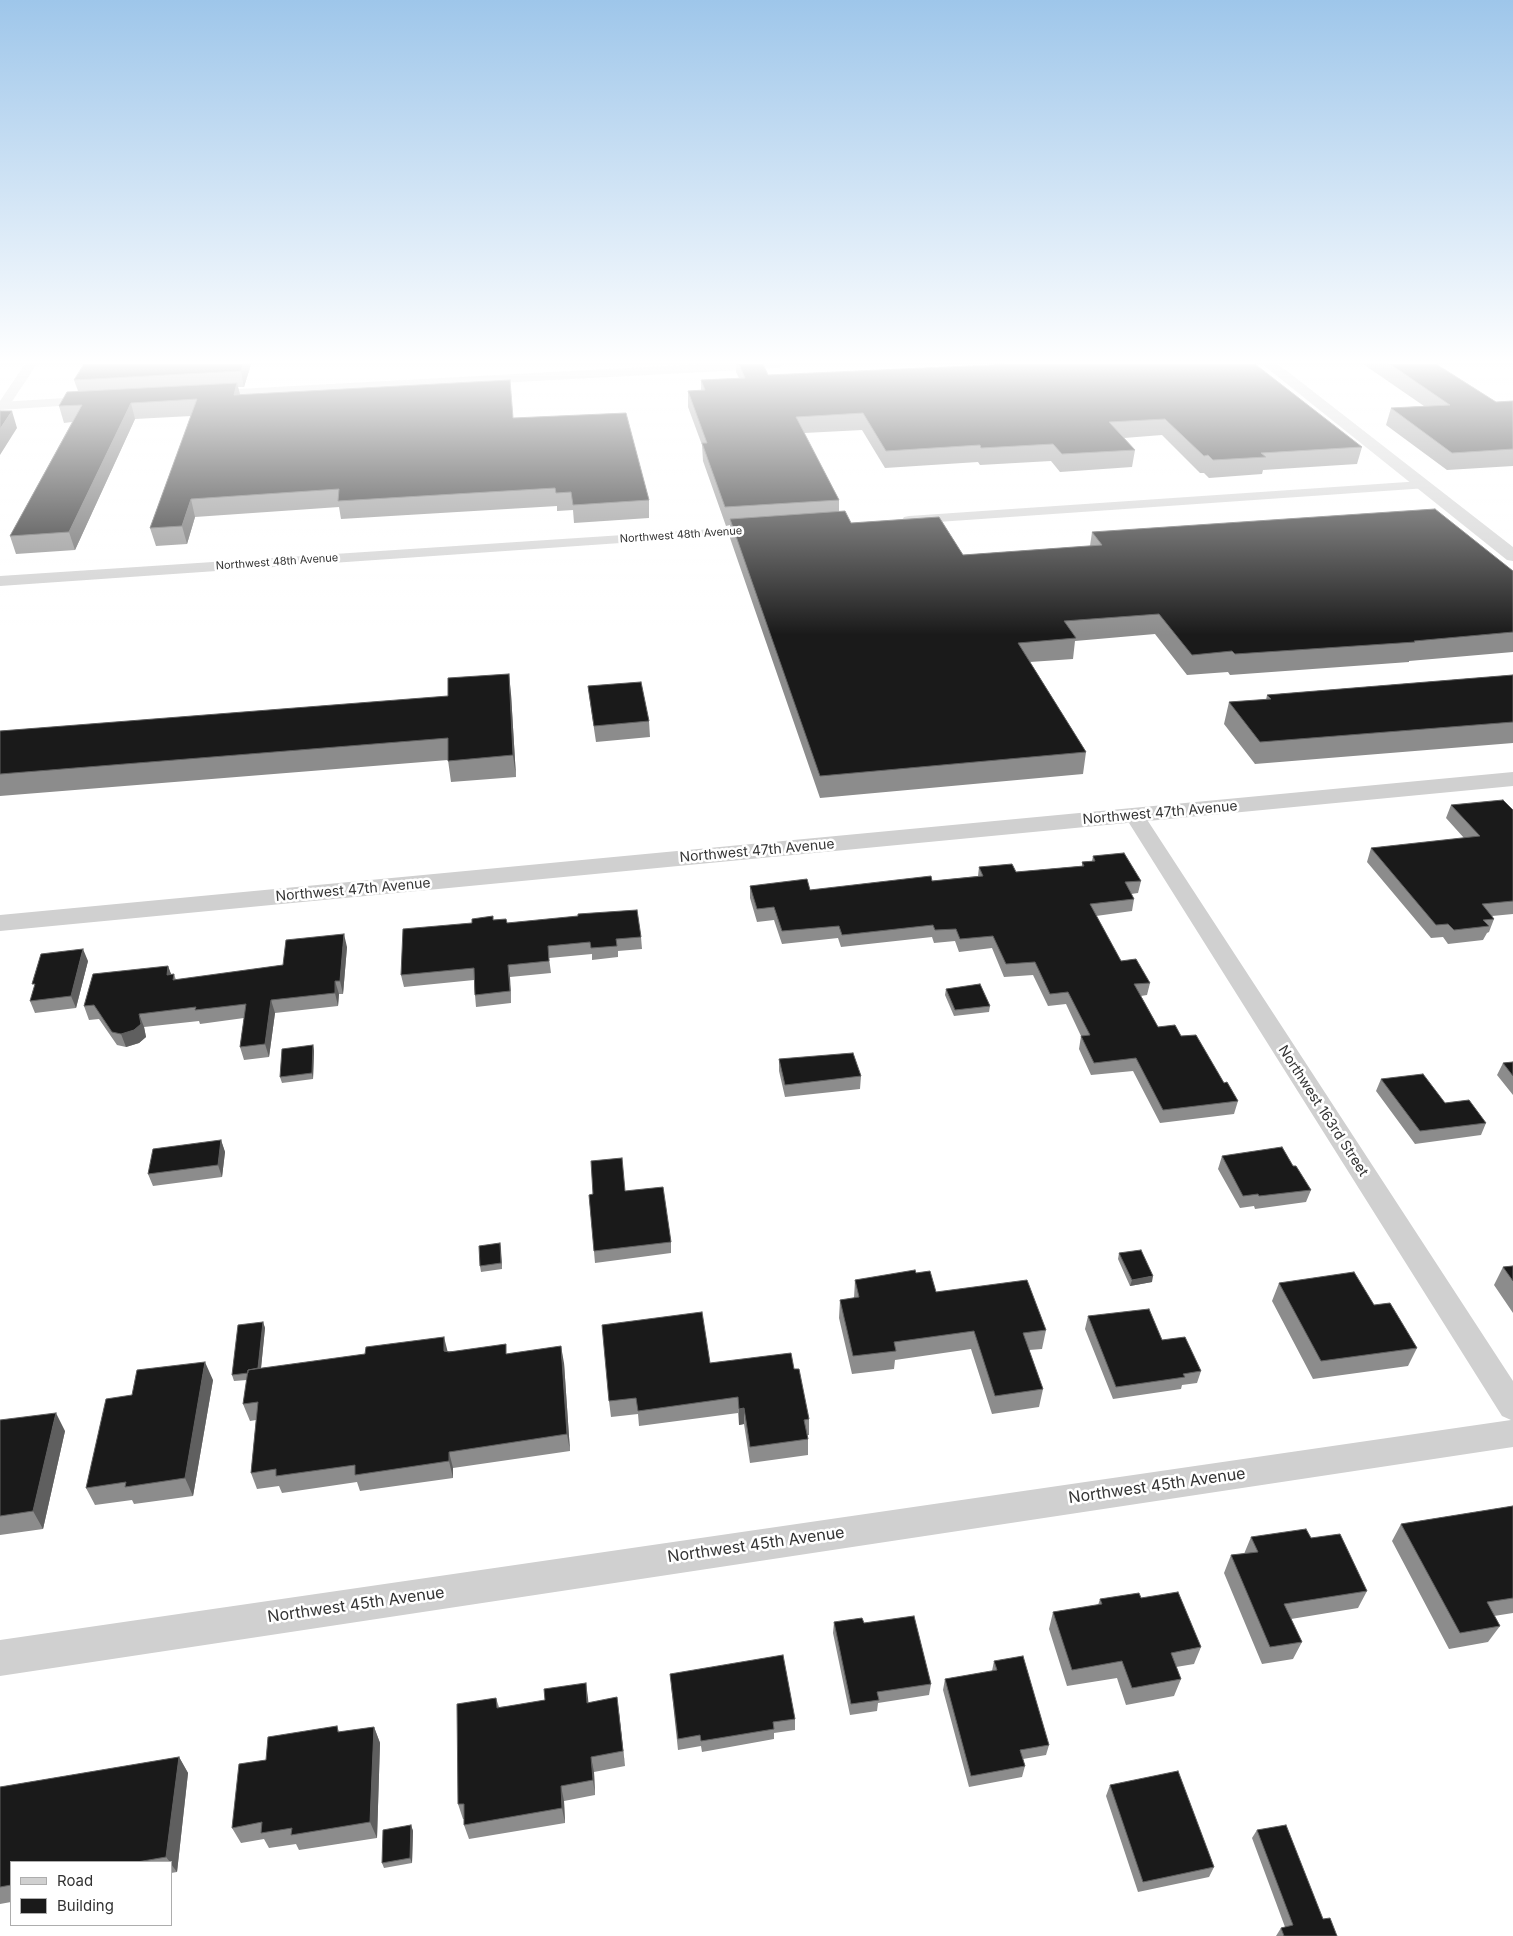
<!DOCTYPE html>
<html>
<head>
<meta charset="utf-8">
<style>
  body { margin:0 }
  #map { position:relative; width:1513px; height:1936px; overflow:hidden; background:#fff; font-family:Inter,sans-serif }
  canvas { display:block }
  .legend { position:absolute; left:10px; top:1861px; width:162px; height:65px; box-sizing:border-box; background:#fff; border:1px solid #adadad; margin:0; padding:6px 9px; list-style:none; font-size:15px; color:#333 }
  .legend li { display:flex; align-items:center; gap:10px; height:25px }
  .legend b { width:25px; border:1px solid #adadad }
</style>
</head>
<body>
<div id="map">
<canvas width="1513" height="1936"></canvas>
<ul class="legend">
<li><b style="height:6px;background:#d0d0d0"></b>Road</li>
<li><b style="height:14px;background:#1a1a1a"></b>Building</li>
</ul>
</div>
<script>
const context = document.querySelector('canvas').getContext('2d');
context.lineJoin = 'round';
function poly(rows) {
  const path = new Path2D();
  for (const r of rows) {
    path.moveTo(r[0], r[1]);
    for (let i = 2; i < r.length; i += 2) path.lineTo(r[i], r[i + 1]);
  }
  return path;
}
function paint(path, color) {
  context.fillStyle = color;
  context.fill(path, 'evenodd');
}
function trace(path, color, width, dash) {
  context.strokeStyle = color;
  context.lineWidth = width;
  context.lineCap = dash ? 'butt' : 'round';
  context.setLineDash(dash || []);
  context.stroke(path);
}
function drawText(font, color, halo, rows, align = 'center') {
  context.font = font + ' Inter,sans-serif';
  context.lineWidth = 5;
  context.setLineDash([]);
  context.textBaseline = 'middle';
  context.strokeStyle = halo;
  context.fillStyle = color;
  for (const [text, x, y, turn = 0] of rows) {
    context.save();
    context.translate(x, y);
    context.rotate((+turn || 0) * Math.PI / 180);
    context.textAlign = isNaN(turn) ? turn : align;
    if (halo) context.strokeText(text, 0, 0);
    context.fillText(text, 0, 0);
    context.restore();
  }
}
paint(poly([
  [25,364,37,364,7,409,0,409,0,401,25,364],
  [1422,481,1429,485,1427,488,909,524,904,523,902,520,904,517,909,516,1422,481],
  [760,526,765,527,767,530,765,533,0,586,0,576,760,526],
  [1134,809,1141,811,1144,815,1513,1381,1513,1447,0,1676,0,1640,1511,1420,1502,1416,1124,815,1127,811,1134,809]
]), '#d0d0d0');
paint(poly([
  [700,364,785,364,778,368,201,399,196,398,194,395,196,392,201,391,700,364],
  [1262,364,1278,364,1513,547,1513,561,1507,560,1262,364],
  [98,396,103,397,105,400,103,403,0,410,0,402,98,396],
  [1513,772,1513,786,0,931,0,915,1513,772]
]), '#d0d0d0');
paint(poly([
  [251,364,244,387,238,387,240,394,513,418,649,500,649,518,574,523,573,510,557,511,557,506,341,519,339,507,195,517,187,544,156,546,150,528,191,416,135,419,75,550,16,554,10,536,72,422,64,423,59,406,78,391,74,380],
  [736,364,763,364,768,375,1013,364,1362,447,1357,464,1263,470,1262,474,1209,478,1204,473,1200,473,1162,435,1124,438,1135,450,1132,467,1060,472,1051,461,980,465,978,462,885,468,862,430,804,433,839,500,839,512,851,523,963,555,1090,546,1092,532,1513,571,1513,652,1409,661,1409,662,1230,675,1228,672,1187,675,1155,634,1075,641,1073,659,1030,662,1086,752,1083,774,820,798,730,538,730,525,726,526,703,461,702,445,688,407,688,391,701,390,701,380,739,378,736,372],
  [1363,364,1436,364,1496,402,1513,401,1513,466,1447,470,1386,425,1391,408,1424,406],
  [1513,675,1513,743,1255,764,1224,724,1229,702,1266,700,1267,695],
  [588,686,649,721,650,737,596,742,590,702],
  [511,694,516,777,451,782,448,760,0,796,0,731],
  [1451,805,1513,810,1513,914,1492,916,1494,919,1489,932,1487,933,1483,940,1448,944,1443,937,1431,938,1367,862,1371,848,1464,838,1446,818],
  [1093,856,1141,881,1138,893,1131,894,1134,899,1132,911,1096,916,1121,961,1150,983,1147,995,1141,996,1158,1027,1181,1036,1224,1083,1238,1101,1234,1114,1160,1123,1133,1071,1091,1075,1079,1049,1081,1036,1066,1004,1048,1006,1033,975,1004,977,992,948,959,952,955,941,934,943,932,937,841,947,838,938,782,944,774,920,757,922,750,898,750,886,810,890,932,881,978,876,979,867,1016,872,1082,866,1082,862,1092,861],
  [493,920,507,923,641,937,642,949,618,951,618,957,592,960,592,954,549,958,551,973,510,977,511,1003,476,1007,475,995,474,980,404,987,401,975,472,923],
  [347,947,343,994,339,994,338,1006,275,1013,269,1057,244,1060,240,1047,244,1018,200,1024,199,1021,144,1027,146,1037,139,1043,126,1047,117,1045,99,1019,89,1020,84,1006,168,966,171,975,174,974,176,980,283,965],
  [88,961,76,1008,35,1013,30,1001],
  [946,989,990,1006,989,1012,954,1016,945,995],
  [313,1045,314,1051,313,1079,282,1083,280,1077],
  [779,1059,861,1076,860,1089,785,1097,779,1071],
  [1513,1062,1513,1095,1497,1075,1503,1063],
  [1381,1079,1445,1103,1486,1123,1481,1135,1415,1144,1376,1091],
  [221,1140,225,1152,222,1177,153,1186,148,1174],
  [1222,1156,1293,1166,1311,1190,1306,1202,1255,1209,1254,1206,1240,1208,1218,1169],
  [625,1191,671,1242,671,1253,595,1263,589,1195],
  [500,1243,502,1269,481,1272,480,1266],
  [1119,1253,1152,1282,1130,1286,1118,1259],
  [1513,1266,1513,1313,1494,1285,1503,1267],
  [916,1273,936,1292,1046,1330,1042,1349,1029,1350,1043,1389,1039,1407,992,1414,971,1349,895,1360,894,1369,852,1374,839,1318,840,1300,854,1298,855,1280],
  [1279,1283,1374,1305,1417,1348,1408,1366,1313,1379,1272,1301],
  [1088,1316,1162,1340,1201,1371,1197,1383,1182,1385,1181,1389,1113,1399,1085,1329],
  [263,1322,265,1328,261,1368,448,1351,507,1354,564,1363,570,1451,453,1468,453,1478,360,1491,357,1482,282,1493,279,1486,257,1489,251,1473,256,1420,250,1421,243,1404,247,1380,234,1381,232,1375],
  [710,1363,794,1369,809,1419,809,1435,807,1435,808,1439,808,1455,750,1463,744,1424,739,1425,738,1413,639,1426,638,1414,611,1417,609,1401],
  [213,1380,193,1496,134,1504,132,1500,95,1505,86,1488,132,1395],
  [0,1420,65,1431,43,1529,0,1535],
  [1513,1506,1513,1613,1494,1616,1500,1626,1488,1642,1449,1649,1392,1541,1401,1524],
  [1251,1537,1311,1538,1367,1591,1358,1608,1291,1619,1302,1642,1293,1659,1262,1664,1224,1573,1231,1555,1244,1554],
  [1141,1598,1201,1647,1194,1664,1176,1667,1181,1679,1174,1696,1126,1705,1117,1678,1067,1686,1049,1629,1053,1612,1098,1605,1100,1599],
  [834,1622,864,1623,931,1684,929,1695,878,1703,877,1711,850,1715,833,1633],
  [994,1661,1049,1745,1046,1755,1023,1759,1025,1766,1022,1777,969,1787,943,1690,945,1679,992,1671],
  [671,1685,795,1719,795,1730,774,1733,774,1739,702,1752,701,1746,678,1750],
  [496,1698,499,1707,588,1698,588,1703,619,1713,625,1766,594,1772,595,1795,564,1801,565,1823,469,1839,464,1825,464,1819,463,1819,458,1804],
  [337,1726,339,1732,374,1727,380,1743,377,1838,299,1850,296,1844,269,1848,264,1839,241,1843,232,1828,266,1760],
  [179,1757,188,1773,177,1872,171,1873,171,1862,11,1862,11,1902,0,1904,0,1787],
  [1110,1785,1214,1867,1209,1877,1138,1892,1106,1796],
  [411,1825,413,1831,412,1863,384,1868,382,1863],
  [1257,1830,1323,1919,1337,1936,1276,1936,1281,1928,1285,1927,1252,1838]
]), '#8c8c8c');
paint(poly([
  [243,364,251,364,244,387,241,371],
  [237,383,241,399,234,395],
  [131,403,135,419,75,550,69,532],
  [12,411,17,428,0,455,0,429],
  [191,499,195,517,187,544,182,526],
  [509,674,511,694,516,777,513,755],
  [344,934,347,947,343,994,340,981],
  [83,949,88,961,76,1008,71,996],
  [508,965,510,977,511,1003,510,991],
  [168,966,173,979,167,975],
  [335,981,339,994,338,1006,335,993],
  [271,1000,275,1013,269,1057,265,1044],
  [139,1014,144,1027,146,1037,139,1043,126,1047,121,1034],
  [313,1045,314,1051,313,1079,312,1073],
  [221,1140,225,1152,222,1177,218,1165],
  [500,1243,501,1249,502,1269,501,1263],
  [1153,1276,1152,1282,1130,1286,1132,1280],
  [263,1322,265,1328,260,1378,258,1372],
  [444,1337,448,1353,444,1351],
  [561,1346,564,1363,570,1451,567,1434],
  [205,1362,213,1380,193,1496,185,1478],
  [744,1408,744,1424,739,1425,739,1409],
  [56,1413,65,1431,43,1529,33,1511],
  [449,1452,453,1468,453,1478,449,1461],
  [586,1683,588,1698,590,1718,587,1703],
  [617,1697,619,1713,625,1766,623,1751],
  [374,1727,380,1743,377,1838,370,1822],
  [179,1757,188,1773,177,1872,171,1864,171,1862,170,1862,166,1857],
  [591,1757,594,1772,595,1795,593,1780],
  [561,1786,564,1801,565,1823,562,1808],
  [411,1825,413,1831,412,1863,410,1858]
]), '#5f5f5f');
const building = poly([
  [84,364,243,364,241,371,74,380,84,364],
  [739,364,763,364,768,375,1012,364,1255,364,1362,447,1261,453,1266,457,1213,460,1208,455,1204,456,1165,419,1109,422,1135,450,1062,454,1053,444,981,448,980,445,886,451,863,413,796,417,839,500,725,507,702,443,707,443,688,391,705,390,701,380,745,378,739,364],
  [1390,364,1436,364,1496,402,1513,401,1513,449,1452,453,1391,408,1450,405,1390,364],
  [510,380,513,418,626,413,649,500,573,505,571,492,556,493,555,488,338,501,339,489,191,499,182,526,150,528,197,399,131,403,69,532,10,536,82,405,59,406,67,392,237,383,234,395,510,380],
  [0,411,12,411,0,429,0,411],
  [1435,509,1513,571,1513,632,1414,641,1415,642,1235,654,1232,651,1192,655,1159,614,1064,621,1076,638,1018,643,1086,752,820,776,730,519,845,511,851,523,939,517,963,555,1102,545,1092,532,1435,509],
  [509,674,513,755,448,761,448,738,0,774,0,731,448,696,448,678,509,674],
  [1513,675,1513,722,1260,742,1229,702,1271,699,1267,695,1513,675],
  [641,682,649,721,594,726,588,686,641,682],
  [1503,800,1513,810,1513,901,1482,904,1494,919,1483,920,1489,926,1454,930,1448,924,1436,925,1371,848,1480,836,1451,805,1503,800],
  [1124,853,1141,881,1125,882,1134,899,1090,904,1121,961,1136,959,1150,983,1134,984,1158,1027,1175,1025,1181,1036,1196,1035,1224,1083,1227,1082,1238,1101,1163,1110,1136,1058,1094,1063,1081,1036,1090,1035,1068,992,1050,994,1035,962,1006,964,993,936,960,939,956,929,935,930,933,925,842,935,839,926,782,931,774,907,757,909,750,886,807,879,810,890,931,876,932,881,983,876,979,867,1012,864,1016,872,1084,866,1082,862,1095,861,1093,856,1124,853],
  [637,910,641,937,616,939,617,946,591,948,590,942,548,946,549,961,508,965,510,991,475,995,474,968,401,975,403,929,472,923,472,919,493,916,493,920,506,919,507,923,578,916,578,914,637,910],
  [344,934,340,981,335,981,335,993,271,1000,265,1044,240,1047,246,1004,195,1010,196,1007,139,1014,141,1024,134,1030,121,1034,112,1032,94,1005,84,1006,93,974,168,966,167,975,174,974,173,980,283,965,286,940,344,934],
  [83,949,71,996,30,1001,35,984,32,984,41,954,83,949],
  [980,984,990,1006,955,1010,946,989,980,984],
  [313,1045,312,1073,280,1077,282,1049,313,1045],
  [853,1053,861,1076,785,1085,779,1059,853,1053],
  [1513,1062,1513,1076,1503,1063,1513,1062],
  [1423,1074,1445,1103,1469,1100,1486,1123,1420,1131,1381,1079,1423,1074],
  [221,1140,218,1165,148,1174,153,1149,221,1140],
  [1282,1147,1293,1166,1296,1166,1311,1190,1259,1196,1258,1194,1243,1196,1222,1156,1282,1147],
  [622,1158,625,1191,663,1187,671,1242,594,1251,589,1195,593,1194,591,1161,622,1158],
  [500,1243,501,1263,480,1266,479,1246,500,1243],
  [1141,1250,1153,1276,1132,1280,1119,1253,1141,1250],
  [1513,1266,1513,1281,1503,1267,1513,1266],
  [915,1270,916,1273,930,1271,936,1292,1027,1280,1046,1330,1023,1333,1043,1389,995,1396,974,1331,894,1342,896,1351,853,1356,840,1300,859,1297,855,1280,915,1270],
  [1354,1272,1374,1305,1390,1303,1417,1348,1321,1361,1279,1283,1354,1272],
  [1149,1309,1162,1340,1185,1337,1201,1371,1183,1374,1185,1377,1116,1387,1088,1316,1149,1309],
  [702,1312,710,1363,791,1353,794,1369,799,1369,809,1419,804,1420,808,1439,750,1447,744,1408,739,1409,738,1397,638,1411,636,1398,609,1401,602,1325,702,1312],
  [263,1322,258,1368,248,1370,248,1373,232,1375,238,1325,263,1322],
  [444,1337,444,1351,449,1352,506,1344,506,1354,561,1346,567,1434,449,1452,449,1461,355,1475,355,1465,276,1476,276,1469,251,1473,258,1402,243,1404,248,1370,365,1354,366,1347,444,1337],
  [205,1362,185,1478,125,1487,126,1482,86,1488,106,1399,132,1395,137,1370,205,1362],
  [56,1413,33,1511,0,1516,0,1420,56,1413],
  [1513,1506,1513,1598,1487,1602,1500,1626,1460,1633,1401,1524,1513,1506],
  [1306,1529,1311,1538,1340,1534,1367,1591,1284,1604,1302,1642,1270,1647,1231,1555,1258,1552,1251,1537,1306,1529],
  [1178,1592,1201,1647,1171,1653,1181,1679,1132,1688,1122,1661,1072,1670,1053,1612,1102,1604,1100,1599,1139,1593,1141,1598,1178,1592],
  [914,1616,931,1684,877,1692,879,1700,851,1704,834,1622,862,1618,864,1623,914,1616],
  [783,1655,795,1719,773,1722,774,1729,701,1741,700,1735,678,1739,670,1674,783,1655],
  [1023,1656,1049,1745,1020,1750,1025,1766,971,1776,945,1679,997,1670,994,1661,1023,1656],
  [586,1683,587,1703,617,1697,623,1751,591,1757,593,1780,561,1786,562,1808,464,1825,464,1804,458,1804,457,1704,496,1698,497,1708,545,1700,544,1689,586,1683],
  [337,1726,338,1732,374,1727,370,1822,291,1835,292,1828,261,1833,262,1822,232,1828,239,1764,266,1760,268,1737,337,1726],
  [179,1757,166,1857,137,1862,11,1862,11,1885,0,1887,0,1787,179,1757],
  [1178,1771,1214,1867,1143,1882,1110,1785,1178,1771],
  [411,1825,410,1858,382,1863,383,1830,411,1825],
  [1286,1825,1323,1919,1330,1918,1337,1936,1284,1936,1281,1928,1293,1925,1257,1830,1286,1825]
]);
paint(building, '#1a1a1a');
trace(building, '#5f5f5f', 1);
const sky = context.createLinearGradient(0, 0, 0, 635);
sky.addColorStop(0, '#9ec6ea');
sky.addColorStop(0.57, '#fff');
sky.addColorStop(1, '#ffffff00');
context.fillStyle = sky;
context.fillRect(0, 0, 1513, 635);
drawText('11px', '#333', '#fff', [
  ["Northwest 48th Avenue",681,535,-4],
  ["Northwest 48th Avenue",277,562,-4]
]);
drawText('14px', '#333', '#fff', [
  ["Northwest 47th Avenue",1160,813,-5],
  ["Northwest 47th Avenue",757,851,-5],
  ["Northwest 47th Avenue",353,890,-5],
  ["Northwest 163rd Street",1323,1111,57]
]);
drawText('16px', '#333', '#fff', [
  ["Northwest 45th Avenue",1157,1486,-8],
  ["Northwest 45th Avenue",756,1545,-8],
  ["Northwest 45th Avenue",356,1605,-8]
]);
</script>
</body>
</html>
